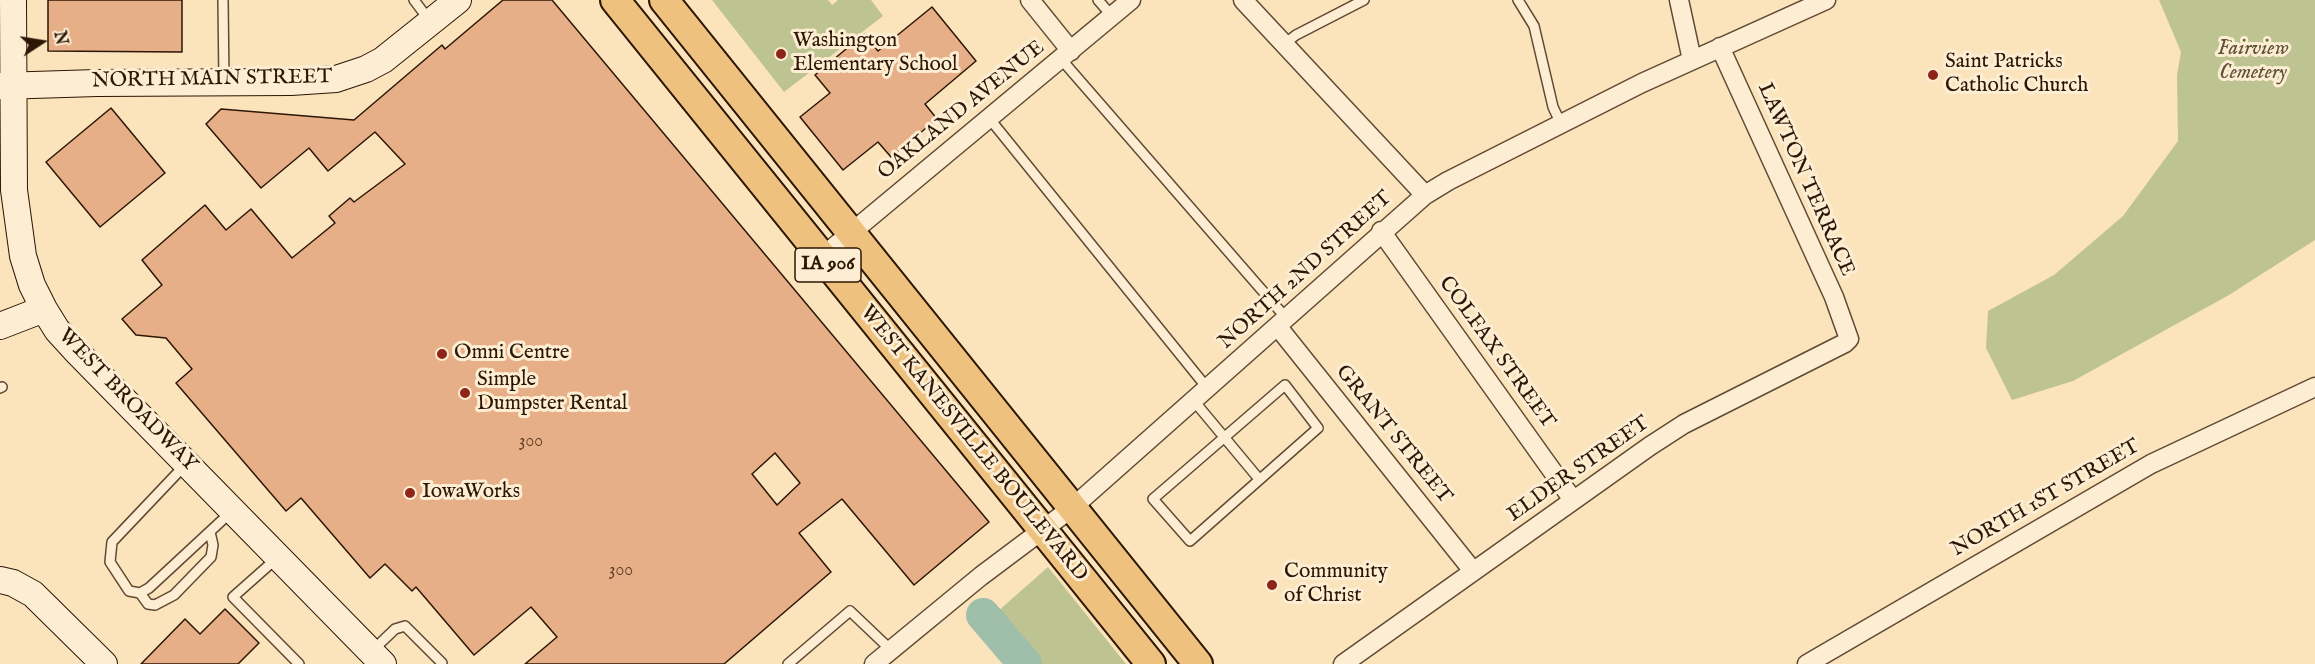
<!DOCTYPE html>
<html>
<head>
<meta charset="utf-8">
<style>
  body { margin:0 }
  #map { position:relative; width:2315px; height:664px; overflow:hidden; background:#fbe4bc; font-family:"IM FELL English",serif }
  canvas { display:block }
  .north { position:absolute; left:12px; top:12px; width:60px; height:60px; -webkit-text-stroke:4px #fcedd3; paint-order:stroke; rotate:78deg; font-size:16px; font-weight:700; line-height:24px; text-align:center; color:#2c1605 }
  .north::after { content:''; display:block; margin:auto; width:21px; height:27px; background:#2c1605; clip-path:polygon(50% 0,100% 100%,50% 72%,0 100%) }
</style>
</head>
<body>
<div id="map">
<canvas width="2315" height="664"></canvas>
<div class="north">N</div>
</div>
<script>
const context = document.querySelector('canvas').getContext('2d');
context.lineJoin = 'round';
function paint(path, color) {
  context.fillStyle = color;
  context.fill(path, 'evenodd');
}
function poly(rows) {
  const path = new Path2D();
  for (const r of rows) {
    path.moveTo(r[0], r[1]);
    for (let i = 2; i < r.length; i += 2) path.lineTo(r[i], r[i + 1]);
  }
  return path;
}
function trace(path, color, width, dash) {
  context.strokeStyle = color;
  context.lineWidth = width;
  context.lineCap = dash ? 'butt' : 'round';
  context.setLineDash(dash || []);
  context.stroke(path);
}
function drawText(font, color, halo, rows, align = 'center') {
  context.font = font + ' "IM FELL English",serif';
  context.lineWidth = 6;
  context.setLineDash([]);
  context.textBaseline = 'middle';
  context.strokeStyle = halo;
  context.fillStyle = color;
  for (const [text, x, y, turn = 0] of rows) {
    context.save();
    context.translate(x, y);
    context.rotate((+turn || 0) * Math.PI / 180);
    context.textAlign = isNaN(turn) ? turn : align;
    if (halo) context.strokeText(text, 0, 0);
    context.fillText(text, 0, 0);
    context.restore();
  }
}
paint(poly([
  [712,0,828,0,832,5,838,0,871,0,883,16,784,92],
  [2159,0,2315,0,2315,240,2229,295,2073,381,2012,400,1986,348,1988,311,2054,275,2123,216,2178,141,2177,75,2181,52],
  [1048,567,1126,664,1012,664,979,628]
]), '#bec491');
trace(poly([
  [983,615,1025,664]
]), '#a0bfab', 34);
const building = poly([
  [48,0,182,0,182,52,48,51,48,0],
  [503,0,552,0,989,522,914,585,842,499,799,533,831,572,724,664,525,664,557,637,531,607,474,655,416,587,412,591,385,564,370,578,301,498,286,511,176,383,192,369,166,338,136,335,122,319,162,285,142,260,205,205,226,230,251,209,292,258,335,223,329,216,350,198,354,202,405,164,375,132,328,171,309,148,261,188,206,124,221,109,354,120,442,45,445,49,503,0],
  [775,453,800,483,777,505,752,474,775,453],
  [932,7,976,61,925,104,937,119,891,157,878,142,843,170,800,117,830,93,815,75,864,34,878,51,932,7],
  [111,108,165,173,100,227,46,162,111,108],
  [225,609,259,643,238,664,141,664,185,619,200,634,225,609]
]);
paint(building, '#e7af87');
trace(building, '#2c1605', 1.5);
const lane = poly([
  [223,0,224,82],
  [414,0,429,20],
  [1098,0,1112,16],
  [1518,0,1534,26,1553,107,1561,124],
  [1284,44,1296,35,1364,0],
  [1061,59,1287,319],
  [989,118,1208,389],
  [1285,385,1318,428,1190,541,1153,499,1285,385],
  [0,388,2,387],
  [1194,401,1259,479],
  [185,465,112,542,110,562,129,591,140,593,149,588,231,512],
  [277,558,233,597,299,664],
  [140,593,148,604,155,605,174,595,211,557,213,545,210,532],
  [371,652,395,629,405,626,442,663],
  [788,664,850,611,891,650]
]);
const street = poly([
  [1030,0,1071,51],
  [1243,0,1425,195],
  [1679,0,1692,60],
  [1381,231,1573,500],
  [822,257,1131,0],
  [1278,327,1473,571],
  [874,664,981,576,1073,507,1425,195,1448,181,1642,83,1826,0],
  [1343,664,1650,446,1684,424,1845,343,1849,339,1834,297,1720,47],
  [1807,664,2151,464,2315,387]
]);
const secondary = poly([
  [13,0,14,190,23,256,32,285,44,309,57,330,78,353,383,664],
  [0,86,97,83,291,82,336,79,366,69,383,60,458,0],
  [0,326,44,309],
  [0,580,13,583,33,594,104,664]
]);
const primary = poly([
  [615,0,1151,664],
  [664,0,1198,664]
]);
trace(lane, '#604a33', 12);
trace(street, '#604a33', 21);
trace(secondary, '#2c1605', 28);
trace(primary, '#2c1605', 32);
trace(lane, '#fcedd3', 9);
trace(street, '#fcedd3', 18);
trace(secondary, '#fcedd3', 26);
trace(primary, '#eec27e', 28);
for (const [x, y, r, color] of [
  [781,54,6,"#8f2418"],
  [1933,75,6,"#8f2418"],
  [442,354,6,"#8f2418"],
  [465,393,6,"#8f2418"],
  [410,493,6,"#8f2418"],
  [1272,585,6,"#8f2418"]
]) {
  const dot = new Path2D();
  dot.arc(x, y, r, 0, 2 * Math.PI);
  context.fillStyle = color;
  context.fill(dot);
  trace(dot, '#fcedd3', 2);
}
drawText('18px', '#5b3c26', null, [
  ["300",531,442],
  ["300",621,571]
]);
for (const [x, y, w] of [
  [828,265,66]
]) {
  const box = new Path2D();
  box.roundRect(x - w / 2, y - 17, w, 34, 4.5);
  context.fillStyle = '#fcedd3';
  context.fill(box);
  trace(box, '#2c1605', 1.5);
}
drawText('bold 20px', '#2c1605', null, [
  ["IA 906",828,265]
]);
drawText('21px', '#2c1605', '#fcedd3', [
  ["Washington",793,42],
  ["Elementary School",793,66],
  ["Saint Patricks",1945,63],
  ["Catholic Church",1945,87],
  ["Omni Centre",454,354],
  ["Simple",477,381],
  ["Dumpster Rental",477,405],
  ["IowaWorks",422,493],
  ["Community",1284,573],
  ["of Christ",1284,597]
], 'left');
drawText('italic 21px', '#5f5336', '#fcedd3', [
  ["Fairview",2253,50],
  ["Cemetery",2253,74]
]);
drawText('21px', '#2c1605', '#fcedd3', [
  ["NORTH MAIN STREET",212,80,-1],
  ["OAKLAND AVENUE",962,111,-39],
  ["LAWTON TERRACE",1805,180,66],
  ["NORTH 2ND STREET",1306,271,-42],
  ["COLFAX STREET",1496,353,54],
  ["WEST BROADWAY",127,401,46],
  ["GRANT STREET",1393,435,51],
  ["WEST KANESVILLE BOULEVARD",973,444,51],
  ["ELDER STREET",1579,470,-35],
  ["NORTH 1ST STREET",2046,499,-30]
]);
</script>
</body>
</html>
